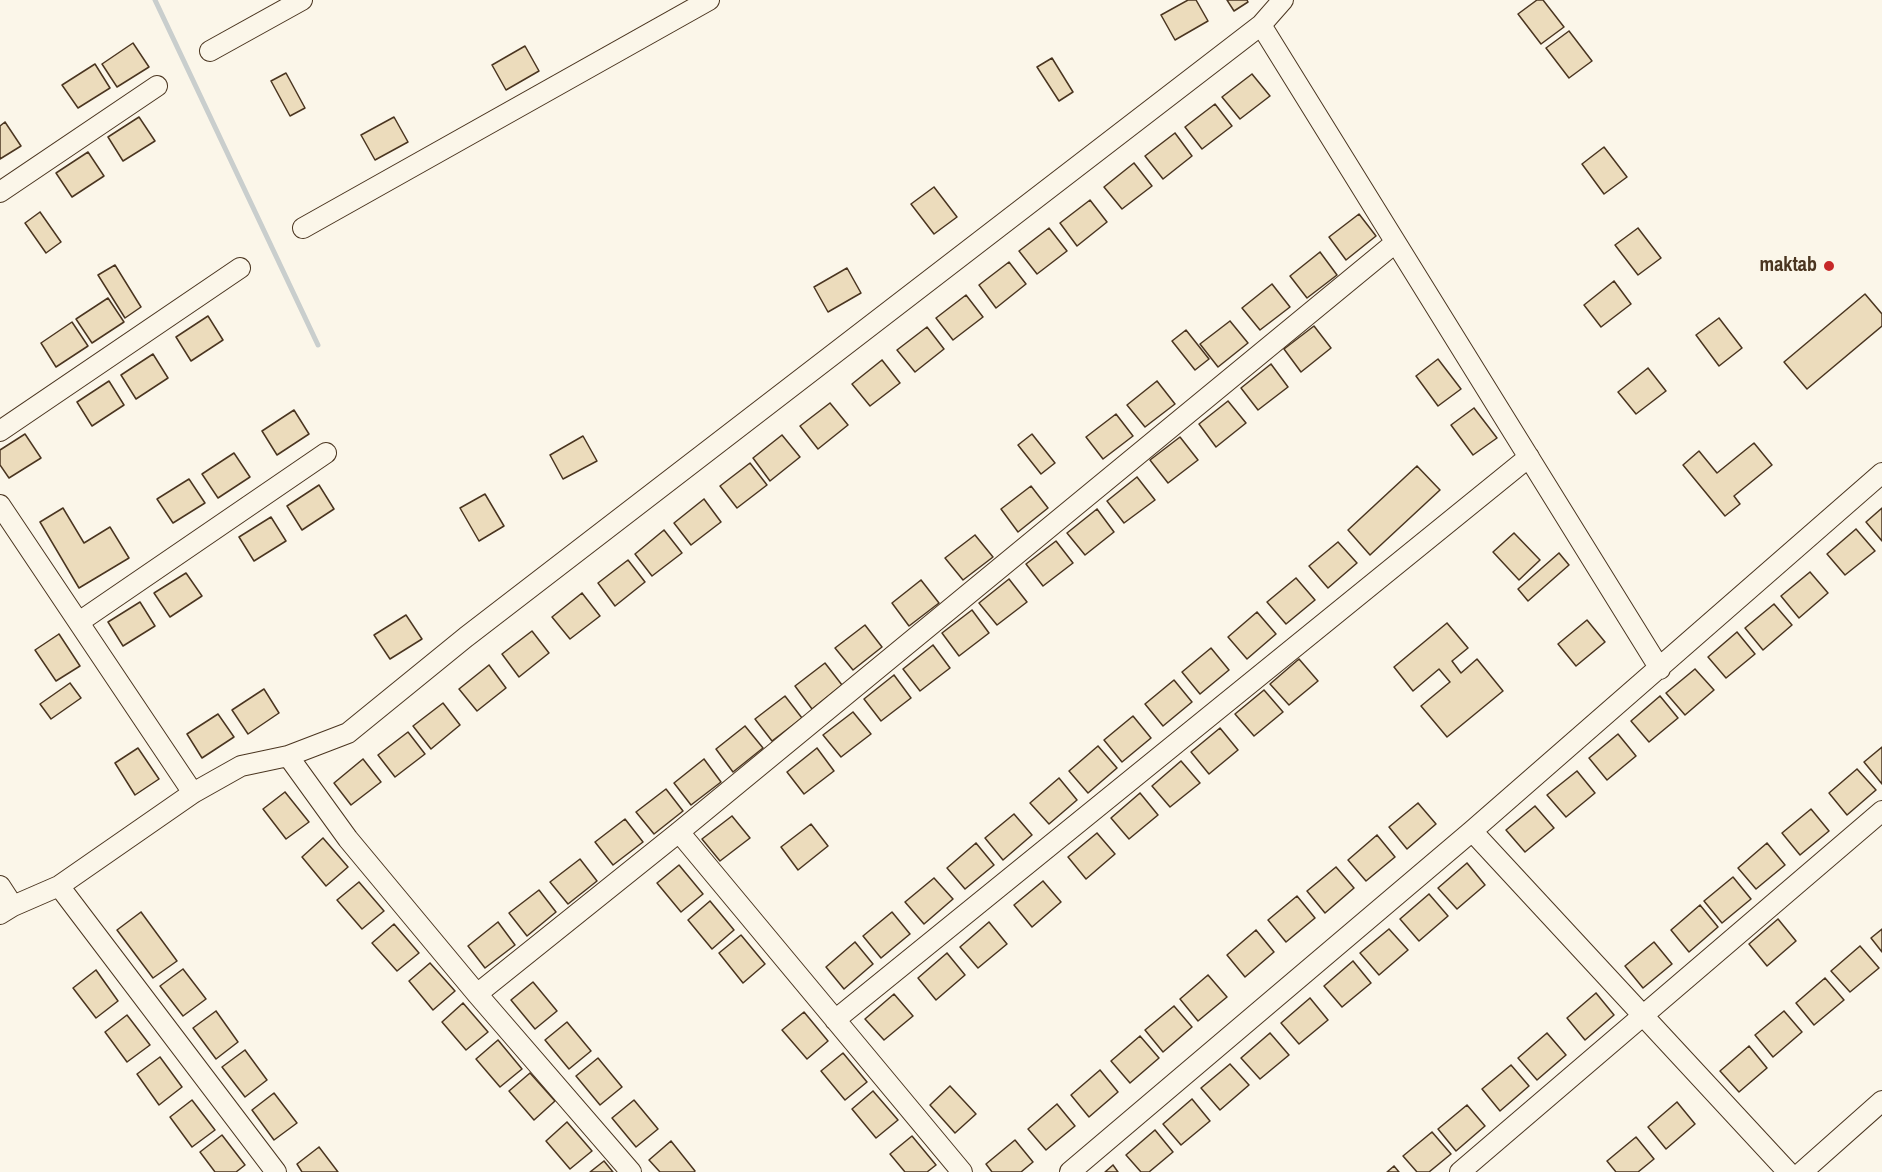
<!DOCTYPE html>
<html>
<head>
<meta charset="utf-8">
<style>
  body { margin:0 }
  canvas { display:block; background:#fbf6e9 }
</style>
</head>
<body>
<canvas width="1882" height="1172"></canvas>
<script>
const context = document.querySelector('canvas').getContext('2d');
context.lineJoin = 'round';
function poly(rows) {
  const path = new Path2D();
  for (const r of rows) {
    path.moveTo(r[0], r[1]);
    for (let i = 2; i < r.length; i += 2) path.lineTo(r[i], r[i + 1]);
  }
  return path;
}
function trace(path, color, width, dash) {
  context.strokeStyle = color;
  context.lineWidth = width;
  context.lineCap = dash ? 'butt' : 'round';
  context.setLineDash(dash || []);
  context.stroke(path);
}
function paint(path, color) {
  context.fillStyle = color;
  context.fill(path, 'evenodd');
}
function drawText(font, color, halo, rows, align = 'center') {
  context.font = font + ' "Archivo Narrow",sans-serif';
  context.lineWidth = 4.5;
  context.setLineDash([]);
  context.textBaseline = 'middle';
  context.strokeStyle = halo;
  context.fillStyle = color;
  for (const [text, x, y, turn = 0] of rows) {
    context.save();
    context.translate(x, y);
    context.rotate((+turn || 0) * Math.PI / 180);
    context.textAlign = isNaN(turn) ? turn : align;
    if (halo) context.strokeText(text, 0, 0);
    context.fillText(text, 0, 0);
    context.restore();
  }
}
trace(poly([
  [155,0,318,345]
]), '#c9cecd', 5);
const building = poly([
  [1188,0,1196,0,1208,21,1175,40,1161,15,1188,0],
  [1227,0,1247,0,1248,2,1234,11,1227,0],
  [1537,0,1543,0,1564,27,1541,44,1518,14,1537,0],
  [1569,31,1592,61,1569,78,1546,48,1569,31],
  [133,43,149,67,117,87,102,64,133,43],
  [525,46,539,71,506,90,492,65,525,46],
  [1052,58,1073,92,1059,101,1037,67,1052,58],
  [95,64,110,88,78,108,62,85,95,64],
  [286,73,305,108,290,116,271,81,286,73],
  [1252,74,1270,96,1240,119,1222,97,1252,74],
  [1215,104,1232,126,1202,149,1185,127,1215,104],
  [139,117,155,141,123,161,108,137,139,117],
  [394,117,408,142,375,160,361,135,394,117],
  [5,122,21,146,0,159,0,126,5,122],
  [1175,133,1192,156,1163,179,1145,156,1175,133],
  [1604,147,1627,177,1604,194,1582,164,1604,147],
  [88,152,104,176,72,197,56,173,88,152],
  [1134,163,1152,186,1122,209,1104,187,1134,163],
  [934,187,957,217,934,234,911,204,934,187],
  [1090,200,1107,222,1077,246,1060,223,1090,200],
  [40,212,61,242,46,253,25,223,40,212],
  [1359,214,1376,236,1346,260,1329,237,1359,214],
  [1049,228,1067,251,1037,274,1019,251,1049,228],
  [1638,228,1661,258,1638,275,1615,245,1638,228],
  [1320,252,1337,275,1307,298,1290,276,1320,252],
  [1009,262,1026,284,996,308,979,285,1009,262],
  [115,265,141,307,125,318,98,275,115,265],
  [847,268,861,293,828,312,814,287,847,268],
  [1614,281,1631,304,1601,327,1584,305,1614,281],
  [1272,284,1290,307,1260,330,1242,308,1272,284],
  [1865,294,1882,314,1882,326,1807,389,1784,362,1865,294],
  [966,295,983,317,953,340,936,318,966,295],
  [108,298,124,322,92,343,76,319,108,298],
  [208,316,223,340,191,361,176,337,208,316],
  [1719,318,1742,348,1719,366,1696,335,1719,318],
  [1230,321,1248,343,1218,367,1200,344,1230,321],
  [72,322,88,346,56,367,41,343,72,322],
  [1314,326,1331,348,1301,372,1284,349,1314,326],
  [927,327,944,349,915,372,897,350,927,327],
  [1186,330,1209,359,1195,370,1172,341,1186,330],
  [153,354,168,378,136,399,121,375,153,354],
  [1438,359,1461,389,1438,406,1416,376,1438,359],
  [882,360,900,383,870,406,852,384,882,360],
  [1271,364,1288,387,1258,410,1241,388,1271,364],
  [1648,368,1666,391,1636,414,1618,392,1648,368],
  [109,381,124,405,92,426,77,402,109,381],
  [1157,381,1175,404,1145,427,1127,405,1157,381],
  [1228,401,1246,423,1216,447,1199,424,1228,401],
  [830,403,848,425,818,449,800,426,830,403],
  [1474,408,1497,438,1473,455,1451,425,1474,408],
  [294,410,309,434,277,455,262,431,294,410],
  [1116,414,1133,436,1103,459,1086,437,1116,414],
  [25,434,41,458,9,478,0,465,0,450,25,434],
  [1032,434,1055,463,1041,474,1018,445,1032,434],
  [782,435,800,457,770,481,753,458,782,435],
  [583,436,597,461,563,479,550,455,583,436],
  [1180,437,1198,460,1168,483,1150,460,1180,437],
  [1754,443,1772,465,1734,496,1740,504,1725,516,1683,465,1699,451,1717,473,1754,443],
  [234,453,250,477,218,498,202,474,234,453],
  [750,463,767,485,737,508,720,486,750,463],
  [1417,466,1440,490,1370,555,1348,530,1417,466],
  [1137,477,1155,500,1124,523,1107,501,1137,477],
  [189,479,205,503,173,523,157,499,189,479],
  [319,485,334,509,302,530,287,506,319,485],
  [1031,486,1048,508,1018,532,1001,509,1031,486],
  [485,494,504,526,479,541,460,508,485,494],
  [704,499,721,522,691,545,674,523,704,499],
  [63,508,84,543,110,527,129,558,79,588,40,522,63,508],
  [1882,508,1882,541,1866,522,1882,508],
  [1097,509,1114,532,1085,555,1067,533,1097,509],
  [271,517,286,541,254,561,239,537,271,517],
  [1856,529,1875,551,1845,575,1827,554,1856,529],
  [664,530,682,553,652,576,635,554,664,530],
  [1514,533,1540,560,1519,580,1493,552,1514,533],
  [975,535,993,557,963,580,945,558,975,535],
  [1056,541,1073,563,1043,586,1026,564,1056,541],
  [1338,542,1357,563,1328,588,1309,566,1338,542],
  [1559,553,1569,565,1528,601,1518,589,1559,553],
  [628,560,645,582,615,606,598,583,628,560],
  [1810,572,1828,593,1799,618,1781,596,1810,572],
  [186,573,202,596,170,617,154,593,186,573],
  [1296,578,1315,600,1286,624,1267,602,1296,578],
  [1009,579,1027,602,997,625,979,603,1009,579],
  [921,580,939,603,909,626,892,603,921,580],
  [582,593,600,616,570,639,552,617,582,593],
  [140,602,155,626,123,646,108,622,140,602],
  [1774,604,1792,625,1763,650,1745,628,1774,604],
  [972,610,989,633,959,656,942,633,972,610],
  [1257,612,1276,634,1247,659,1228,637,1257,612],
  [406,615,422,639,390,659,374,635,406,615],
  [1587,620,1605,642,1576,666,1558,644,1587,620],
  [1447,623,1468,648,1452,661,1461,673,1477,659,1503,691,1447,737,1421,706,1450,682,1439,669,1413,691,1394,667,1447,623],
  [865,625,882,647,853,670,835,648,865,625],
  [532,631,549,653,519,677,502,654,532,631],
  [1737,632,1755,654,1726,678,1708,657,1737,632],
  [59,634,80,666,56,681,35,650,59,634],
  [933,645,950,668,920,691,903,669,933,645],
  [1211,648,1229,670,1200,694,1182,672,1211,648],
  [1299,659,1318,681,1289,705,1270,684,1299,659],
  [825,663,842,685,812,709,795,686,825,663],
  [489,665,506,688,477,711,459,689,489,665],
  [1695,669,1714,690,1685,715,1666,693,1695,669],
  [894,675,911,698,881,721,864,699,894,675],
  [1174,680,1192,702,1163,726,1145,704,1174,680],
  [70,683,81,698,51,719,40,704,70,683],
  [264,689,279,713,248,734,232,710,264,689],
  [1264,690,1283,712,1254,736,1235,714,1264,690],
  [785,696,802,718,772,741,755,719,785,696],
  [1660,696,1678,718,1649,742,1631,721,1660,696],
  [443,703,460,725,431,749,413,726,443,703],
  [853,712,871,734,841,757,823,735,853,712],
  [218,714,234,737,202,758,187,734,218,714],
  [1133,716,1151,738,1122,762,1104,740,1133,716],
  [745,726,763,748,733,772,716,749,745,726],
  [1220,728,1238,750,1209,774,1191,752,1220,728],
  [408,732,425,754,395,777,378,755,408,732],
  [1618,734,1636,756,1607,780,1589,758,1618,734],
  [1098,746,1117,768,1088,793,1069,771,1098,746],
  [1882,747,1882,784,1864,762,1882,747],
  [138,748,159,779,135,795,115,763,138,748],
  [817,748,834,771,804,794,787,772,817,748],
  [363,759,381,782,351,805,334,783,363,759],
  [704,759,721,782,691,805,674,783,704,759],
  [1181,761,1200,783,1170,807,1152,786,1181,761],
  [1857,769,1876,790,1847,815,1829,793,1857,769],
  [1577,771,1595,793,1566,817,1547,795,1577,771],
  [1059,778,1077,800,1049,824,1030,803,1059,778],
  [666,789,683,811,654,834,636,812,666,789],
  [285,792,309,822,286,839,263,809,285,792],
  [1140,793,1158,815,1129,839,1111,818,1140,793],
  [1418,803,1436,824,1407,849,1389,827,1418,803],
  [1535,806,1554,828,1525,852,1506,830,1535,806],
  [1811,809,1829,831,1800,855,1782,833,1811,809],
  [1014,814,1032,835,1003,860,985,838,1014,814],
  [732,816,750,838,720,861,702,839,732,816],
  [625,819,643,842,613,865,595,842,625,819],
  [811,824,828,846,798,870,781,847,811,824],
  [1097,833,1115,854,1086,879,1068,857,1097,833],
  [1377,835,1395,857,1366,881,1348,860,1377,835],
  [323,838,348,867,326,886,302,857,323,838],
  [976,843,994,865,965,889,947,868,976,843],
  [1767,843,1785,865,1756,889,1738,868,1767,843],
  [580,859,597,881,568,904,550,882,580,859],
  [1467,863,1485,885,1457,909,1438,888,1467,863],
  [679,865,703,894,681,912,657,883,679,865],
  [1336,867,1354,888,1325,913,1307,891,1336,867],
  [1733,877,1751,899,1722,923,1704,901,1733,877],
  [934,878,953,899,924,924,905,902,934,878],
  [1043,881,1061,902,1032,927,1014,905,1043,881],
  [359,882,384,911,362,929,337,900,359,882],
  [539,890,556,912,527,936,509,913,539,890],
  [1429,894,1448,916,1419,941,1400,919,1429,894],
  [1297,896,1315,918,1286,942,1268,920,1297,896],
  [710,901,734,930,712,949,688,920,710,901],
  [1700,905,1718,927,1689,952,1671,930,1700,905],
  [141,912,177,961,153,978,117,930,141,912],
  [892,912,910,934,881,958,863,936,892,912],
  [1778,919,1796,941,1767,966,1749,944,1778,919],
  [498,922,515,945,485,968,468,946,498,922],
  [989,922,1007,944,978,968,960,947,989,922],
  [394,924,419,953,397,971,372,943,394,924],
  [1389,929,1408,950,1379,975,1360,953,1389,929],
  [1882,929,1882,952,1871,938,1882,929],
  [1256,930,1274,952,1245,977,1227,955,1256,930],
  [741,935,765,964,743,983,719,953,741,935],
  [855,942,873,964,844,989,826,967,855,942],
  [1654,942,1672,964,1643,988,1625,966,1654,942],
  [1860,946,1879,968,1850,992,1831,971,1860,946],
  [947,953,965,975,936,1000,918,978,947,953],
  [1353,961,1371,983,1342,1007,1324,986,1353,961],
  [430,963,455,991,433,1010,409,981,430,963],
  [183,969,206,999,183,1016,160,986,183,969],
  [96,970,118,1001,96,1018,73,988,96,970],
  [1208,975,1227,997,1198,1021,1180,999,1208,975],
  [1825,978,1844,1000,1814,1025,1796,1003,1825,978],
  [533,982,557,1011,535,1029,511,1000,533,982],
  [1596,993,1614,1015,1585,1040,1567,1018,1596,993],
  [894,994,913,1016,884,1040,865,1019,894,994],
  [1310,998,1328,1020,1299,1044,1281,1023,1310,998],
  [463,1003,488,1032,466,1050,442,1022,463,1003],
  [1174,1006,1192,1027,1163,1052,1145,1030,1174,1006],
  [216,1011,238,1042,216,1059,193,1028,216,1011],
  [1784,1011,1802,1032,1773,1057,1755,1035,1784,1011],
  [804,1012,828,1041,807,1059,782,1030,804,1012],
  [127,1015,150,1045,127,1062,105,1032,127,1015],
  [567,1022,591,1051,569,1069,545,1040,567,1022],
  [1270,1033,1289,1055,1260,1079,1241,1058,1270,1033],
  [1547,1033,1566,1055,1537,1080,1518,1058,1547,1033],
  [1140,1036,1159,1058,1130,1083,1111,1061,1140,1036],
  [498,1040,522,1069,500,1087,476,1059,498,1040],
  [1749,1046,1767,1068,1739,1092,1720,1071,1749,1046],
  [245,1050,267,1080,245,1097,222,1067,245,1050],
  [843,1053,867,1082,845,1100,821,1071,843,1053],
  [160,1057,182,1087,159,1105,137,1074,160,1057],
  [598,1058,622,1087,600,1105,576,1076,598,1058],
  [1230,1064,1249,1085,1220,1110,1201,1088,1230,1064],
  [1511,1065,1529,1086,1500,1111,1482,1089,1511,1065],
  [1100,1070,1118,1092,1089,1117,1071,1095,1100,1070],
  [530,1073,555,1101,534,1120,509,1091,530,1073],
  [950,1086,976,1114,955,1133,930,1105,950,1086],
  [873,1091,898,1120,876,1138,852,1109,873,1091],
  [274,1093,297,1123,274,1140,252,1110,274,1093],
  [1192,1099,1210,1121,1181,1145,1163,1124,1192,1099],
  [192,1100,215,1130,192,1147,170,1117,192,1100],
  [634,1100,658,1129,636,1147,612,1118,634,1100],
  [1677,1102,1695,1124,1666,1149,1648,1127,1677,1102],
  [1057,1104,1075,1126,1046,1150,1028,1129,1057,1104],
  [1467,1105,1485,1126,1456,1151,1438,1129,1467,1105],
  [567,1122,592,1151,570,1169,546,1141,567,1122],
  [1155,1130,1173,1152,1149,1172,1141,1172,1126,1155,1155,1130],
  [1432,1132,1451,1154,1429,1172,1417,1172,1403,1156,1432,1132],
  [222,1135,245,1165,236,1172,215,1172,200,1152,222,1135],
  [912,1136,936,1165,927,1172,905,1172,890,1154,912,1136],
  [1636,1137,1654,1159,1638,1172,1616,1172,1607,1161,1636,1137],
  [1015,1140,1033,1162,1021,1172,992,1172,986,1164,1015,1140],
  [671,1141,695,1171,694,1172,660,1172,649,1160,671,1141],
  [319,1147,338,1172,302,1172,297,1164,319,1147],
  [604,1161,613,1172,590,1172,604,1161],
  [1113,1165,1118,1172,1105,1172,1113,1165],
  [1394,1166,1399,1172,1387,1172,1394,1166]
]);
paint(building, '#ecdcbc');
trace(building, '#4a3520', 1.5);
const minor = poly([
  [1261,25,1660,669],
  [210,51,302,0],
  [0,192,157,86],
  [303,228,709,0],
  [0,431,240,268],
  [0,505,193,793],
  [79,622,326,453],
  [288,756,348,839,477,994,631,1172],
  [1472,831,1788,1172],
  [679,832,962,1172],
  [0,886,13,906],
  [59,886,276,1172],
  [0,914,13,906,59,886,193,793,241,766,288,756,348,733,466,637,1261,25,1283,0],
  [477,994,679,832,1395,243],
  [835,1020,1529,457],
  [1070,1172,1472,831,1882,473],
  [1460,1172,1882,811],
  [1802,1172,1882,1101]
]);
trace(minor, '#4a3520', 22);
trace(minor, '#fbf6e9', 20);
for (const [x, y, r, color] of [
  [1829,266,6,"#c62828"]
]) {
  const dot = new Path2D();
  dot.arc(x, y, r, 0, 2 * Math.PI);
  context.fillStyle = color;
  context.fill(dot);
  trace(dot, '#fbf6e9', 2);
}
drawText('bold 20px', '#4a3520', '#fbf6e9', [
  ["maktab",1817,266]
], 'right');
</script>
</body>
</html>
